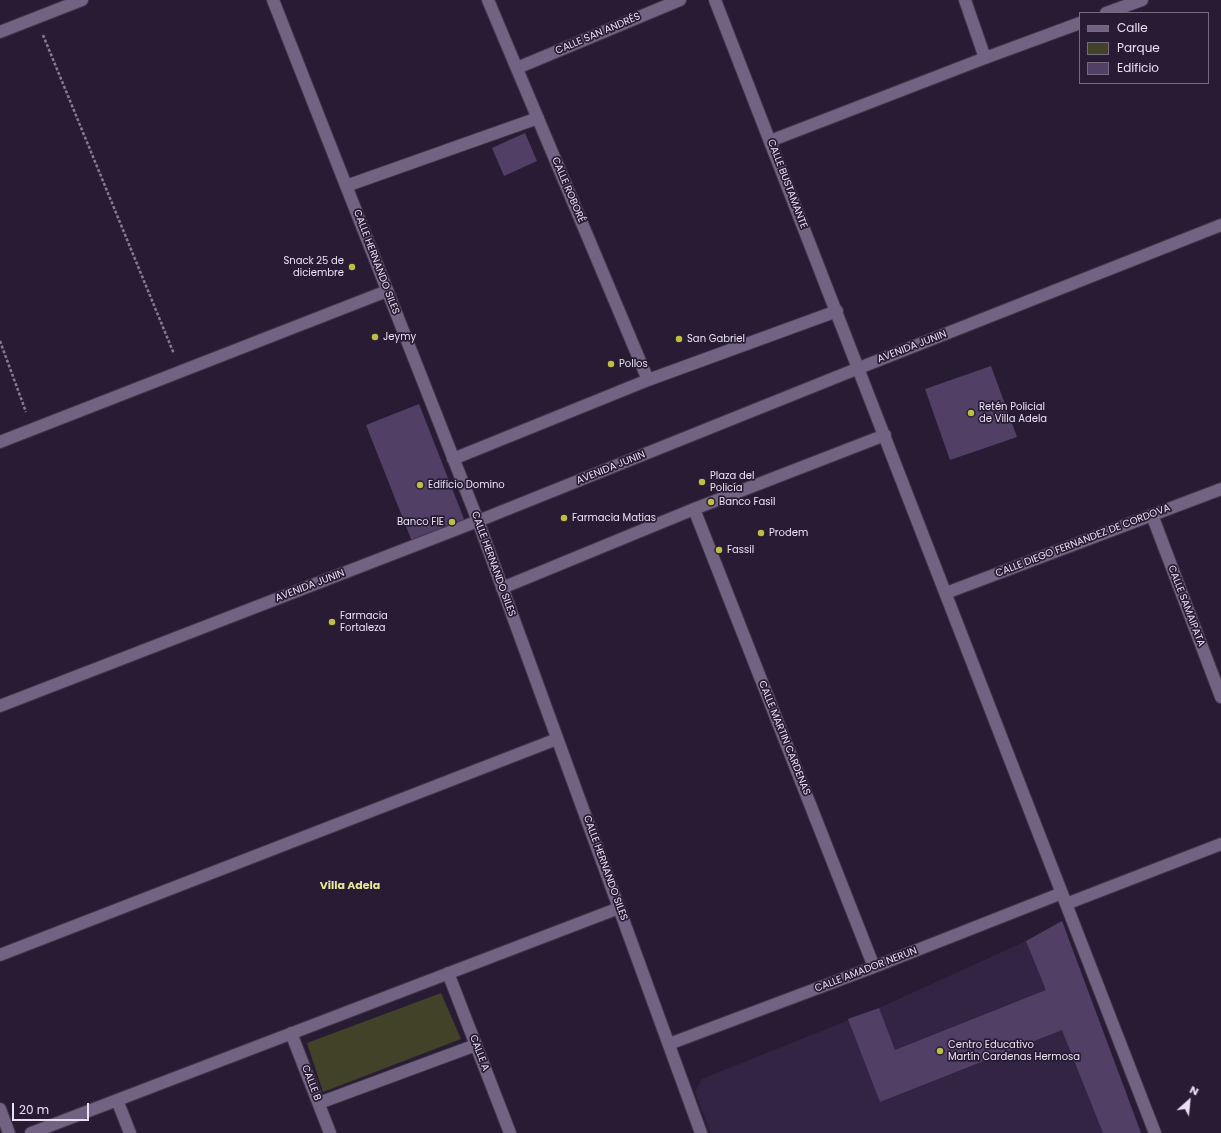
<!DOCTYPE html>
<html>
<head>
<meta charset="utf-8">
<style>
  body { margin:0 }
  #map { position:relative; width:1221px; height:1133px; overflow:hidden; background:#281c35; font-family:Poppins,sans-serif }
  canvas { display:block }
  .legend { position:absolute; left:1079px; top:12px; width:130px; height:72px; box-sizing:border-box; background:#281c35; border:1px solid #756b81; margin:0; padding:5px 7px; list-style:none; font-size:12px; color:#e8e1f2 }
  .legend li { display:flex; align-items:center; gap:8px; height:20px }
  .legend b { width:20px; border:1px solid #756b81 }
  .north { position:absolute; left:1169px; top:1081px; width:40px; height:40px; -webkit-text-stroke:3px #281c35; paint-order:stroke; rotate:27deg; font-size:11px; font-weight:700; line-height:16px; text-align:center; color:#e8e1f2 }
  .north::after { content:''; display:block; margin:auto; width:14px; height:18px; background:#e8e1f2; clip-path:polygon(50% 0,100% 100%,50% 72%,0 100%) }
  .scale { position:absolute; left:12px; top:1103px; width:77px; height:18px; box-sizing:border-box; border:2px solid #e8e1f2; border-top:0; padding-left:5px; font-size:12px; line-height:14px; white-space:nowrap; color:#e8e1f2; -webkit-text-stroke:3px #281c35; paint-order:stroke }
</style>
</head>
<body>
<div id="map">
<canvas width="1221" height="1133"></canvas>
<ul class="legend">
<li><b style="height:5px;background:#716381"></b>Calle</li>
<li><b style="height:11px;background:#414228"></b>Parque</li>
<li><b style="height:11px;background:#523f66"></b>Edificio</li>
</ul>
<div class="north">N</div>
<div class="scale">20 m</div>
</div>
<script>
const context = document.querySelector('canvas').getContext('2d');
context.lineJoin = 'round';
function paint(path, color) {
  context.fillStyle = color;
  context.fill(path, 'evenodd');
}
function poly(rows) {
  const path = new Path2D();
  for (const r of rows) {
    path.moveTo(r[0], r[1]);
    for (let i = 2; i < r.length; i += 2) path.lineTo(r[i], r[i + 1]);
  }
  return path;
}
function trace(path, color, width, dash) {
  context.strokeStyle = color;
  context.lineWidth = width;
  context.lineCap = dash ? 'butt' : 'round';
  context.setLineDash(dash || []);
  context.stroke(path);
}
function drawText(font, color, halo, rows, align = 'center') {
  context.font = font + ' Poppins,sans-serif';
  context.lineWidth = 3.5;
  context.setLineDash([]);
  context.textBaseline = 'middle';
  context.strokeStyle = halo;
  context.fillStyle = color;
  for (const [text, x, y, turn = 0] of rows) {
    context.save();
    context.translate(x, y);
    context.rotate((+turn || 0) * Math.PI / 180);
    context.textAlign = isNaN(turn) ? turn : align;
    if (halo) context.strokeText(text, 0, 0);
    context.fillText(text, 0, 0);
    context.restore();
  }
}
paint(poly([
  [1062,921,1141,1133,711,1133,695,1092,702,1079,879,1008,1026,941]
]), '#332444');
paint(poly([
  [441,993,461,1039,323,1092,307,1043]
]), '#414228');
paint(poly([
  [525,133,537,161,504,176,492,148],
  [991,366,1017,437,950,460,925,389],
  [419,404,466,524,413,544,366,425],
  [1062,921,1141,1133,1103,1133,1062,1030,880,1102,848,1019,879,1008,895,1050,1046,990,1026,941]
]), '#523f66');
const minor = poly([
  [273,0,478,521,701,1133],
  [488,0,648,380],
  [715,0,1155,1133],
  [965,0,985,58],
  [1106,13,1142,0],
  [0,32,82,0],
  [517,68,680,0],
  [770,141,985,58,1080,23],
  [346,186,538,118],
  [0,442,387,291],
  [453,459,648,380,837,311],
  [694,509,874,967],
  [1152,515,1221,697],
  [502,588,694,509,885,435],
  [946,593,1221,489],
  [1066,904,1221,844],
  [0,955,557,739],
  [448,973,510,1133],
  [291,1033,330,1133],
  [669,1044,874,967,1062,893],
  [117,1100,130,1133],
  [319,1103,476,1045],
  [0,1109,9,1133],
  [31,1133,619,908]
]);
const tertiary = poly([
  [0,706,478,521,859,368,1221,225]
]);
trace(minor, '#40364b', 14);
trace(tertiary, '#40364b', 14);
trace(poly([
  [43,35,174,354],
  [0,341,26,412]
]), '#857b90', 2.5, [3, 2]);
trace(minor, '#716381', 12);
trace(tertiary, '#716381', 12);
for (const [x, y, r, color] of [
  [352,267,4,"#bebf42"],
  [375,337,4,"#bebf42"],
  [679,339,4,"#bebf42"],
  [611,364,4,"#bebf42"],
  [971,413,4,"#bebf42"],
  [702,482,4,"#bebf42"],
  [420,485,4,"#bebf42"],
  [711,502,4,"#bebf42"],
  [564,518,4,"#bebf42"],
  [452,522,4,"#bebf42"],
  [761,533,4,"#bebf42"],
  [719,550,4,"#bebf42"],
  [332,622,4,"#bebf42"],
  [940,1051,4,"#bebf42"]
]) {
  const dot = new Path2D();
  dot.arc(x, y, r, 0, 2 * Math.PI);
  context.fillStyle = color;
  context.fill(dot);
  trace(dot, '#281c35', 1.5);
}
drawText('10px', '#e8e1f2', '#281c35', [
  ["CALLE SAN ANDRÉS",598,34,-23],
  ["CALLE BUSTAMANTE",787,184,69],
  ["CALLE ROBORÉ",568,190,67],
  ["CALLE HERNANDO SILES",376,262,69],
  ["AVENIDA JUNIN",912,347,-21],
  ["AVENIDA JUNIN",611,468,-22],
  ["CALLE DIEGO FERNANDEZ DE CORDOVA",1083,541,-21],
  ["CALLE HERNANDO SILES",493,564,70],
  ["AVENIDA JUNIN",310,586,-21],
  ["CALLE SAMAIPATA",1186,606,69],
  ["CALLE MARTIN CARDENAS",784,738,68],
  ["CALLE HERNANDO SILES",605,868,70],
  ["CALLE AMADOR NERUN",866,970,-21],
  ["CALLE A",479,1053,69],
  ["CALLE B",311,1083,69]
]);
drawText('10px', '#e8e1f2', '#281c35', [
  ["Snack 25 de",344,261,"right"],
  ["diciembre",344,273,"right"],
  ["Jeymy",383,337],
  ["San Gabriel",687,339],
  ["Pollos",619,364],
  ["Retén Policial",979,407],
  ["de Villa Adela",979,419],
  ["Plaza del",710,476],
  ["Policía",710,488],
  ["Edificio Domino",428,485],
  ["Banco Fasil",719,502],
  ["Farmacia Matias",572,518],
  ["Banco FIE",444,522,"right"],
  ["Prodem",769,533],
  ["Fassil",727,550],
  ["Farmacia",340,616],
  ["Fortaleza",340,628],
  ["Centro Educativo",948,1045],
  ["Martín Cardenas Hermosa",948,1057]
], 'left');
drawText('bold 11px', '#e5e798', '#281c35', [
  ["Villa Adela",350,886]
]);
</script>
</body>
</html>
